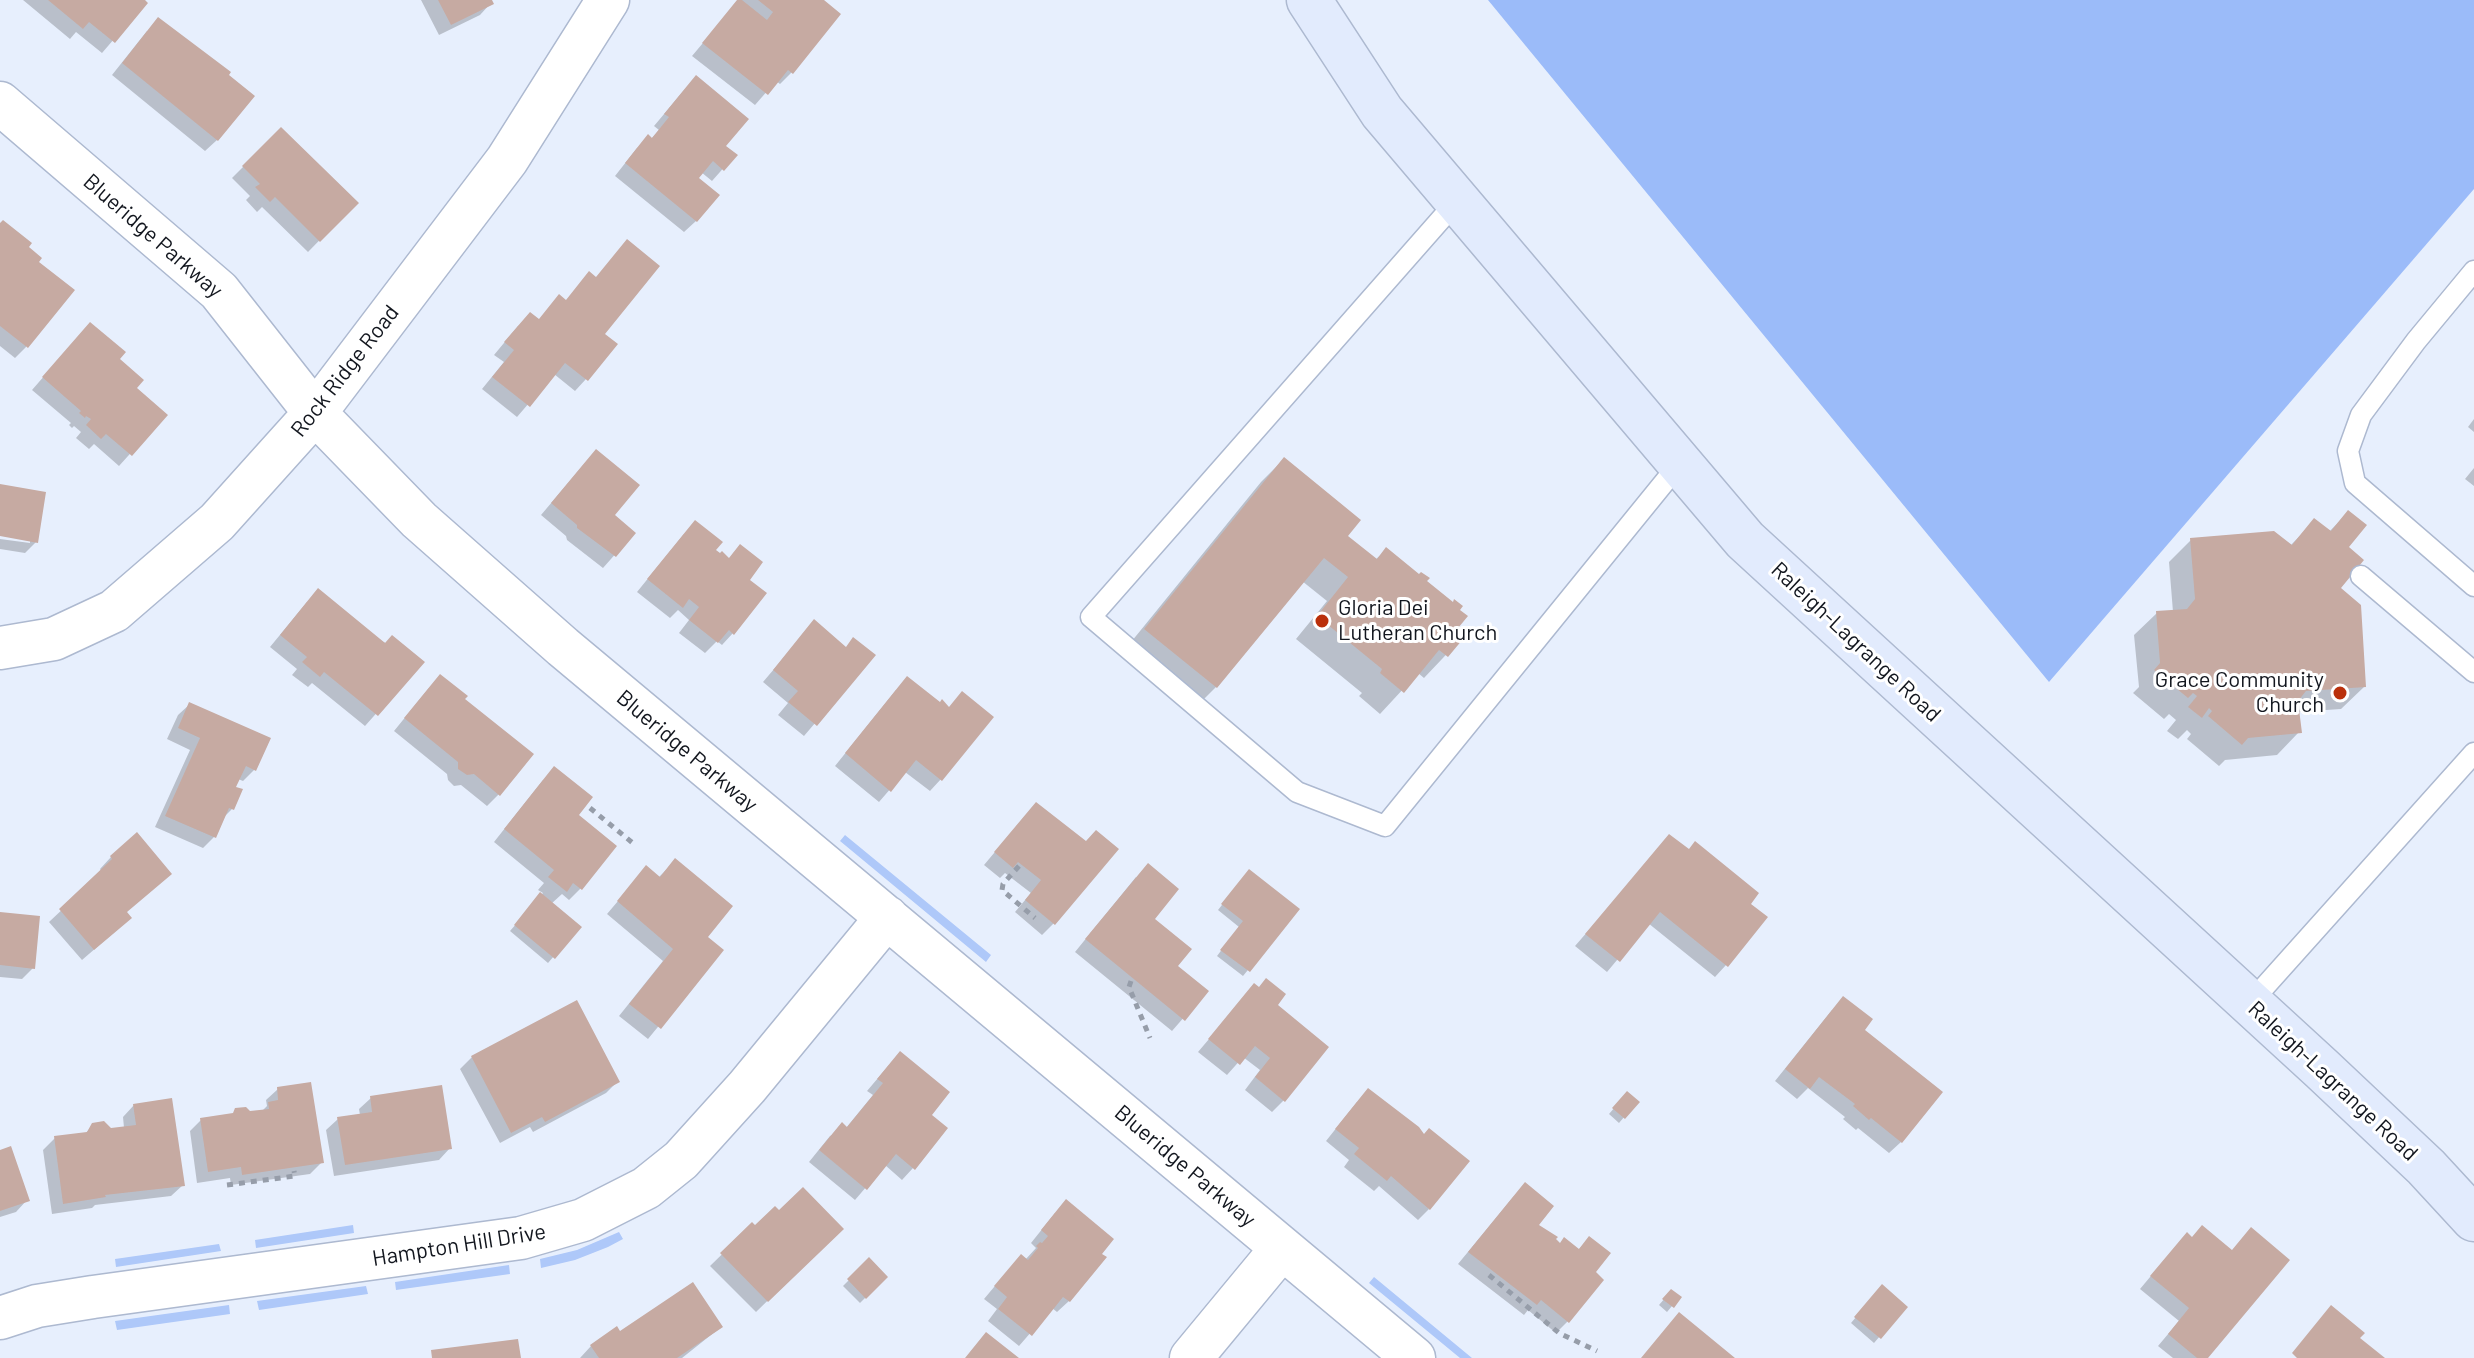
<!DOCTYPE html>
<html>
<head>
<meta charset="utf-8">
<style>
  body { margin:0 }
  canvas { display:block; background:#e7effd }
</style>
</head>
<body>
<canvas width="2474" height="1358"></canvas>
<script>
const context = document.querySelector('canvas').getContext('2d');
context.lineJoin = 'round';
function paint(path, color) {
  context.fillStyle = color;
  context.fill(path, 'evenodd');
}
function poly(rows) {
  const path = new Path2D();
  for (const r of rows) {
    path.moveTo(r[0], r[1]);
    for (let i = 2; i < r.length; i += 2) path.lineTo(r[i], r[i + 1]);
  }
  return path;
}
function trace(path, color, width, dash) {
  context.strokeStyle = color;
  context.lineWidth = width;
  context.lineCap = dash ? 'butt' : 'round';
  context.setLineDash(dash || []);
  context.stroke(path);
}
function drawText(font, color, halo, rows, align = 'center') {
  context.font = font + ' Barlow,sans-serif';
  context.lineWidth = 6;
  context.setLineDash([]);
  context.textBaseline = 'middle';
  context.strokeStyle = halo;
  context.fillStyle = color;
  for (const [text, x, y, turn = 0] of rows) {
    context.save();
    context.translate(x, y);
    context.rotate((+turn || 0) * Math.PI / 180);
    context.textAlign = isNaN(turn) ? turn : align;
    if (halo) context.strokeText(text, 0, 0);
    context.fillText(text, 0, 0);
    context.restore();
  }
}
paint(poly([
  [845,835,991,955,986,962,840,841],
  [353,1225,354,1233,256,1248,255,1240],
  [619,1232,623,1239,608,1247,575,1260,541,1268,540,1259,577,1250],
  [219,1244,221,1251,116,1267,115,1259],
  [509,1265,510,1274,396,1290,395,1282],
  [1374,1277,1472,1358,1460,1358,1369,1283],
  [366,1286,368,1294,259,1310,257,1301],
  [229,1305,230,1314,117,1330,115,1321]
]), '#aec8f9');
paint(poly([
  [1488,0,2474,0,2474,189,2049,682]
]), '#9bbbf9');
paint(poly([
  [23,0,142,0,145,3,102,53,76,32,70,39],
  [421,0,490,0,491,3,480,15,439,35],
  [739,0,822,0,838,14,791,73,780,84,776,81,755,105,692,56],
  [147,31,227,75,217,140,205,151,112,75],
  [685,89,723,146,735,155,712,181,701,172,696,178,696,221,684,232,615,176,637,148,651,139,659,130,654,126],
  [281,129,356,203,308,252,262,207,257,212,246,200,250,196,232,178],
  [0,225,26,247,36,262,26,347,15,358,0,346],
  [595,279,603,334,586,379,575,391,554,374,517,417,482,389,504,362,494,355,518,326,538,321],
  [79,336,117,359,135,388,165,415,119,466,94,444,89,449,76,438,81,432,74,426,72,428,69,425,71,423,32,390],
  [2474,419,2474,432,2468,427],
  [1284,459,1345,536,1375,560,1386,550,1424,581,1452,633,1460,640,1424,678,1418,673,1380,714,1359,696,1362,693,1296,639,1327,601,1302,581,1216,687,1194,709,1123,652,1261,482],
  [585,463,612,516,634,533,603,568,567,540,566,536,541,515],
  [2474,468,2474,486,2465,479],
  [0,486,36,542,25,553,0,549,0,539,30,543,30,539,0,534],
  [2348,512,2346,548,2338,588,2364,687,2341,709,2297,712,2299,732,2277,755,2225,760,2219,766,2187,739,2191,734,2187,730,2178,739,2167,731,2176,720,2169,714,2164,719,2133,693,2139,687,2134,635,2157,613,2173,612,2169,562,2191,540,2290,546,2315,520,2329,532],
  [684,534,714,550,747,580,733,633,722,645,717,641,705,653,679,633,689,620,678,610,670,618,637,592],
  [307,602,422,662,365,726,312,683,308,687,292,675,297,669,270,647],
  [814,622,845,648,873,655,804,736,778,715,788,703,763,682],
  [429,688,462,699,499,794,487,806,461,785,454,786,448,780,447,774,394,731],
  [896,690,941,779,930,791,905,772,879,802,835,766],
  [190,704,255,769,243,781,238,779,234,788,232,809,222,819,214,837,203,848,155,827,190,750,167,739,178,715],
  [543,780,576,816,581,888,569,900,562,894,551,904,579,927,548,963,510,931,543,893,538,890,544,883,494,842],
  [1025,816,1054,923,1042,935,1015,912,1031,893,1005,873,1000,878,984,865],
  [137,835,125,913,118,929,82,960,49,922,102,872,100,869,111,857],
  [675,861,705,938,721,950,648,1039,619,1016,663,961,607,914,646,868,658,878],
  [1136,877,1152,919,1175,966,1206,992,1172,1031,1075,952],
  [1244,877,1297,910,1243,976,1217,956,1239,927,1218,910],
  [1629,884,1748,904,1726,965,1715,977,1648,923,1607,972,1575,946],
  [0,914,33,968,22,979,0,977],
  [1254,986,1275,1005,1284,1100,1272,1112,1245,1090,1260,1070,1243,1057,1227,1075,1198,1052],
  [1832,1010,1862,1030,1901,1142,1889,1153,1858,1128,1856,1130,1843,1119,1845,1117,1808,1088,1797,1099,1775,1081],
  [472,1057,617,1082,606,1093,533,1132,530,1127,500,1143,460,1069],
  [889,1065,929,1115,913,1168,902,1180,885,1165,855,1200,809,1162,830,1136,846,1128,873,1095,867,1091],
  [278,1089,322,1162,310,1174,231,1185,230,1178,197,1183,190,1131,201,1120,261,1112,267,1106,266,1100],
  [371,1098,450,1148,439,1160,334,1176,326,1130,338,1119,360,1115,359,1109],
  [1622,1099,1637,1102,1619,1123,1609,1114],
  [1357,1102,1429,1209,1418,1220,1379,1186,1374,1191,1344,1167,1349,1160,1326,1141],
  [134,1105,183,1185,171,1196,95,1205,92,1208,52,1214,43,1150,55,1138,84,1135,93,1125,111,1130,124,1128,123,1117],
  [0,1152,27,1200,16,1212,0,1217],
  [1514,1196,1536,1226,1559,1245,1578,1250,1589,1239,1593,1273,1568,1321,1556,1333,1528,1310,1524,1315,1458,1264],
  [779,1213,841,1229,756,1312,710,1266,752,1225,755,1228],
  [1055,1213,1099,1254,1069,1301,1057,1312,1052,1308,1019,1346,988,1321,997,1309,984,1299,1010,1268,1025,1260,1036,1248,1031,1243],
  [2176,1246,2205,1358,2173,1358,2158,1346,2179,1321,2140,1289],
  [869,1260,886,1277,860,1303,843,1286],
  [1671,1291,1672,1306,1667,1312,1659,1305],
  [1877,1292,1905,1307,1874,1343,1851,1323],
  [721,1327,682,1358,580,1358,591,1346,620,1333]
]), '#0003');
paint(poly([
  [48,0,145,0,148,3,115,43,89,22,83,29],
  [438,0,492,0,494,4,451,25],
  [737,0,742,0,767,20,773,12,758,0,824,0,841,14,793,74,788,70,768,95,702,43],
  [158,17,231,72,229,75,255,96,218,141,122,63],
  [696,75,749,119,726,146,738,155,724,171,713,161,699,178,720,195,697,222,625,163,648,134,652,138,669,117,664,114],
  [281,127,359,203,320,242,275,197,270,202,255,187,260,184,242,166],
  [3,220,32,243,29,247,42,258,39,262,75,290,28,348,0,326,0,223],
  [627,239,660,266,605,334,618,344,588,381,565,363,530,407,492,377,514,350,504,342,530,312,539,319,559,294,566,300,589,271,596,277],
  [90,322,126,352,120,359,144,380,137,388,168,415,132,456,106,434,101,439,86,425,91,419,86,416,85,418,79,413,81,411,42,377],
  [596,449,640,485,615,515,636,533,616,557,577,528,577,525,551,503],
  [1284,457,1361,520,1348,536,1377,559,1386,547,1419,574,1421,572,1430,578,1427,581,1453,602,1454,599,1463,606,1460,610,1468,616,1454,633,1463,639,1448,657,1439,650,1404,693,1380,673,1382,669,1317,616,1348,577,1324,558,1217,688,1144,629],
  [0,484,46,492,38,543,0,536],
  [2348,510,2367,525,2349,547,2364,560,2341,588,2361,605,2366,687,2306,691,2298,701,2302,733,2248,738,2242,745,2208,716,2212,711,2209,708,2202,718,2188,707,2197,696,2193,693,2188,698,2154,670,2160,663,2156,611,2187,609,2195,599,2190,538,2274,531,2292,545,2314,518,2331,531],
  [695,520,723,542,716,550,720,553,722,551,729,558,740,544,763,562,750,580,767,593,734,635,729,630,718,643,689,620,699,607,689,599,683,608,647,579],
  [318,588,385,643,392,635,425,662,378,716,324,672,320,677,302,662,307,657,280,635],
  [814,619,846,647,853,637,876,655,817,726,788,702,798,691,773,670],
  [440,674,468,696,465,699,534,754,500,796,474,774,467,775,458,769,458,762,404,718],
  [907,676,940,702,942,699,949,707,962,691,994,717,942,781,916,760,891,792,845,753],
  [189,702,271,738,256,771,246,766,236,787,243,789,234,810,229,808,216,838,165,816,200,738,178,728],
  [554,766,593,797,579,815,617,846,582,890,573,883,567,892,548,877,554,870,504,829],
  [1036,802,1086,841,1096,830,1119,849,1055,925,1025,900,1041,880,1018,862,1013,868,994,852],
  [137,832,172,874,127,912,132,918,94,950,59,909,112,859,110,856],
  [1669,834,1689,849,1695,841,1759,893,1751,904,1768,917,1728,967,1660,912,1620,962,1585,934],
  [675,858,733,906,708,937,724,950,661,1029,629,1004,673,949,617,901,646,865,660,877],
  [1148,863,1179,889,1155,919,1192,949,1178,966,1209,991,1185,1021,1085,939],
  [1249,869,1300,909,1250,972,1220,950,1243,921,1221,904],
  [540,892,582,927,555,959,514,925],
  [0,912,40,916,35,969,0,965],
  [1266,978,1286,994,1278,1005,1329,1047,1285,1102,1255,1077,1270,1058,1255,1046,1240,1065,1208,1039,1254,983,1259,987],
  [1843,996,1873,1019,1865,1030,1943,1092,1902,1143,1871,1118,1869,1120,1853,1106,1855,1104,1819,1077,1810,1089,1785,1069],
  [577,1000,620,1082,545,1122,542,1117,511,1133,471,1056],
  [900,1051,950,1092,932,1115,948,1128,915,1170,896,1154,867,1190,819,1150,842,1122,847,1127,883,1083,877,1079],
  [311,1082,324,1163,242,1175,241,1167,208,1172,200,1118,233,1113,235,1108,246,1107,250,1111,269,1109,268,1102,278,1100,277,1087],
  [442,1085,452,1149,345,1165,337,1117,372,1112,370,1096],
  [1368,1088,1419,1127,1424,1134,1429,1128,1470,1161,1430,1210,1391,1176,1387,1181,1354,1154,1359,1148,1335,1129],
  [1627,1091,1640,1102,1625,1119,1612,1108],
  [172,1098,185,1186,105,1195,106,1197,63,1204,54,1136,87,1132,92,1123,104,1121,111,1128,136,1125,133,1104],
  [11,1146,30,1201,0,1211,0,1150],
  [1525,1182,1554,1206,1539,1225,1558,1237,1556,1239,1560,1243,1564,1237,1579,1249,1589,1236,1611,1253,1596,1272,1604,1280,1569,1323,1541,1300,1537,1305,1468,1252],
  [803,1187,844,1229,768,1302,720,1253,752,1222,755,1225,775,1206,779,1210],
  [1066,1199,1114,1239,1102,1254,1107,1257,1070,1302,1063,1297,1032,1336,998,1309,1007,1297,994,1286,1021,1254,1028,1260,1038,1248,1036,1246,1040,1242,1042,1243,1048,1236,1041,1230],
  [2202,1225,2232,1250,2251,1227,2290,1260,2208,1358,2197,1358,2168,1334,2189,1308,2150,1276,2187,1232,2192,1237],
  [869,1257,888,1277,866,1299,847,1279],
  [693,1282,723,1327,677,1358,599,1358,590,1345,617,1326,620,1331],
  [1882,1284,1908,1307,1881,1339,1854,1317],
  [1671,1289,1682,1297,1674,1308,1662,1299],
  [2331,1305,2365,1333,2360,1338,2385,1358,2297,1358,2292,1353],
  [1679,1312,1735,1358,1641,1358],
  [986,1332,1019,1358,965,1358],
  [518,1339,521,1358,432,1358,431,1350]
]), '#c6aaa2');
const lane = poly([
  [1457,201,1091,617,1297,792,1385,826,1680,463],
  [2474,271,2416,341,2361,415,2348,451,2355,483,2474,586],
  [2361,576,2474,672],
  [2250,1003,2474,753]
]);
const street = poly([
  [0,103,219,291,315,413,419,520,563,647,1414,1358],
  [0,648,54,639,114,611,217,522,315,413,507,160,608,0],
  [0,1318,37,1306,93,1297,521,1238,583,1220,646,1188,681,1160,747,1087,887,917],
  [1191,1358,1282,1248]
]);
const secondary = poly([
  [1309,0,1382,112,1745,540,2322,1069,2426,1167,2474,1219]
]);
trace(lane, '#adb9d0', 23);
trace(street, '#adb9d0', 45);
trace(secondary, '#adb9d0', 47);
trace(poly([
  [590,808,634,844],
  [1019,866,1003,884,1002,890,1035,918],
  [1131,981,1129,987,1150,1038],
  [227,1185,295,1176,294,1171],
  [1489,1275,1559,1333,1597,1351]
]), '#969da9', 5, [6, 6]);
trace(lane, '#fff', 20);
trace(street, '#fff', 42);
trace(secondary, '#e2ebfd', 44);
for (const [x, y, r, color] of [
  [1322,621,8,"#ba300b"],
  [2340,693,8,"#ba300b"]
]) {
  const dot = new Path2D();
  dot.arc(x, y, r, 0, 2 * Math.PI);
  context.fillStyle = color;
  context.fill(dot);
  trace(dot, '#fff', 3);
}
drawText('22px', '#12161e', '#fff', [
  ["Blueridge Parkway",153,236,41],
  ["Rock Ridge Road",345,371,-52],
  ["Raleigh-Lagrange Road",1856,642,43],
  ["Blueridge Parkway",687,751,40],
  ["Raleigh-Lagrange Road",2333,1081,43],
  ["Blueridge Parkway",1185,1166,40],
  ["Hampton Hill Drive",459,1245,-9]
]);
drawText('22px', '#12161e', '#fff', [
  ["Gloria Dei",1338,608],
  ["Lutheran Church",1338,633],
  ["Grace Community",2324,680,"right"],
  ["Church",2324,705,"right"]
], 'left');
</script>
</body>
</html>
